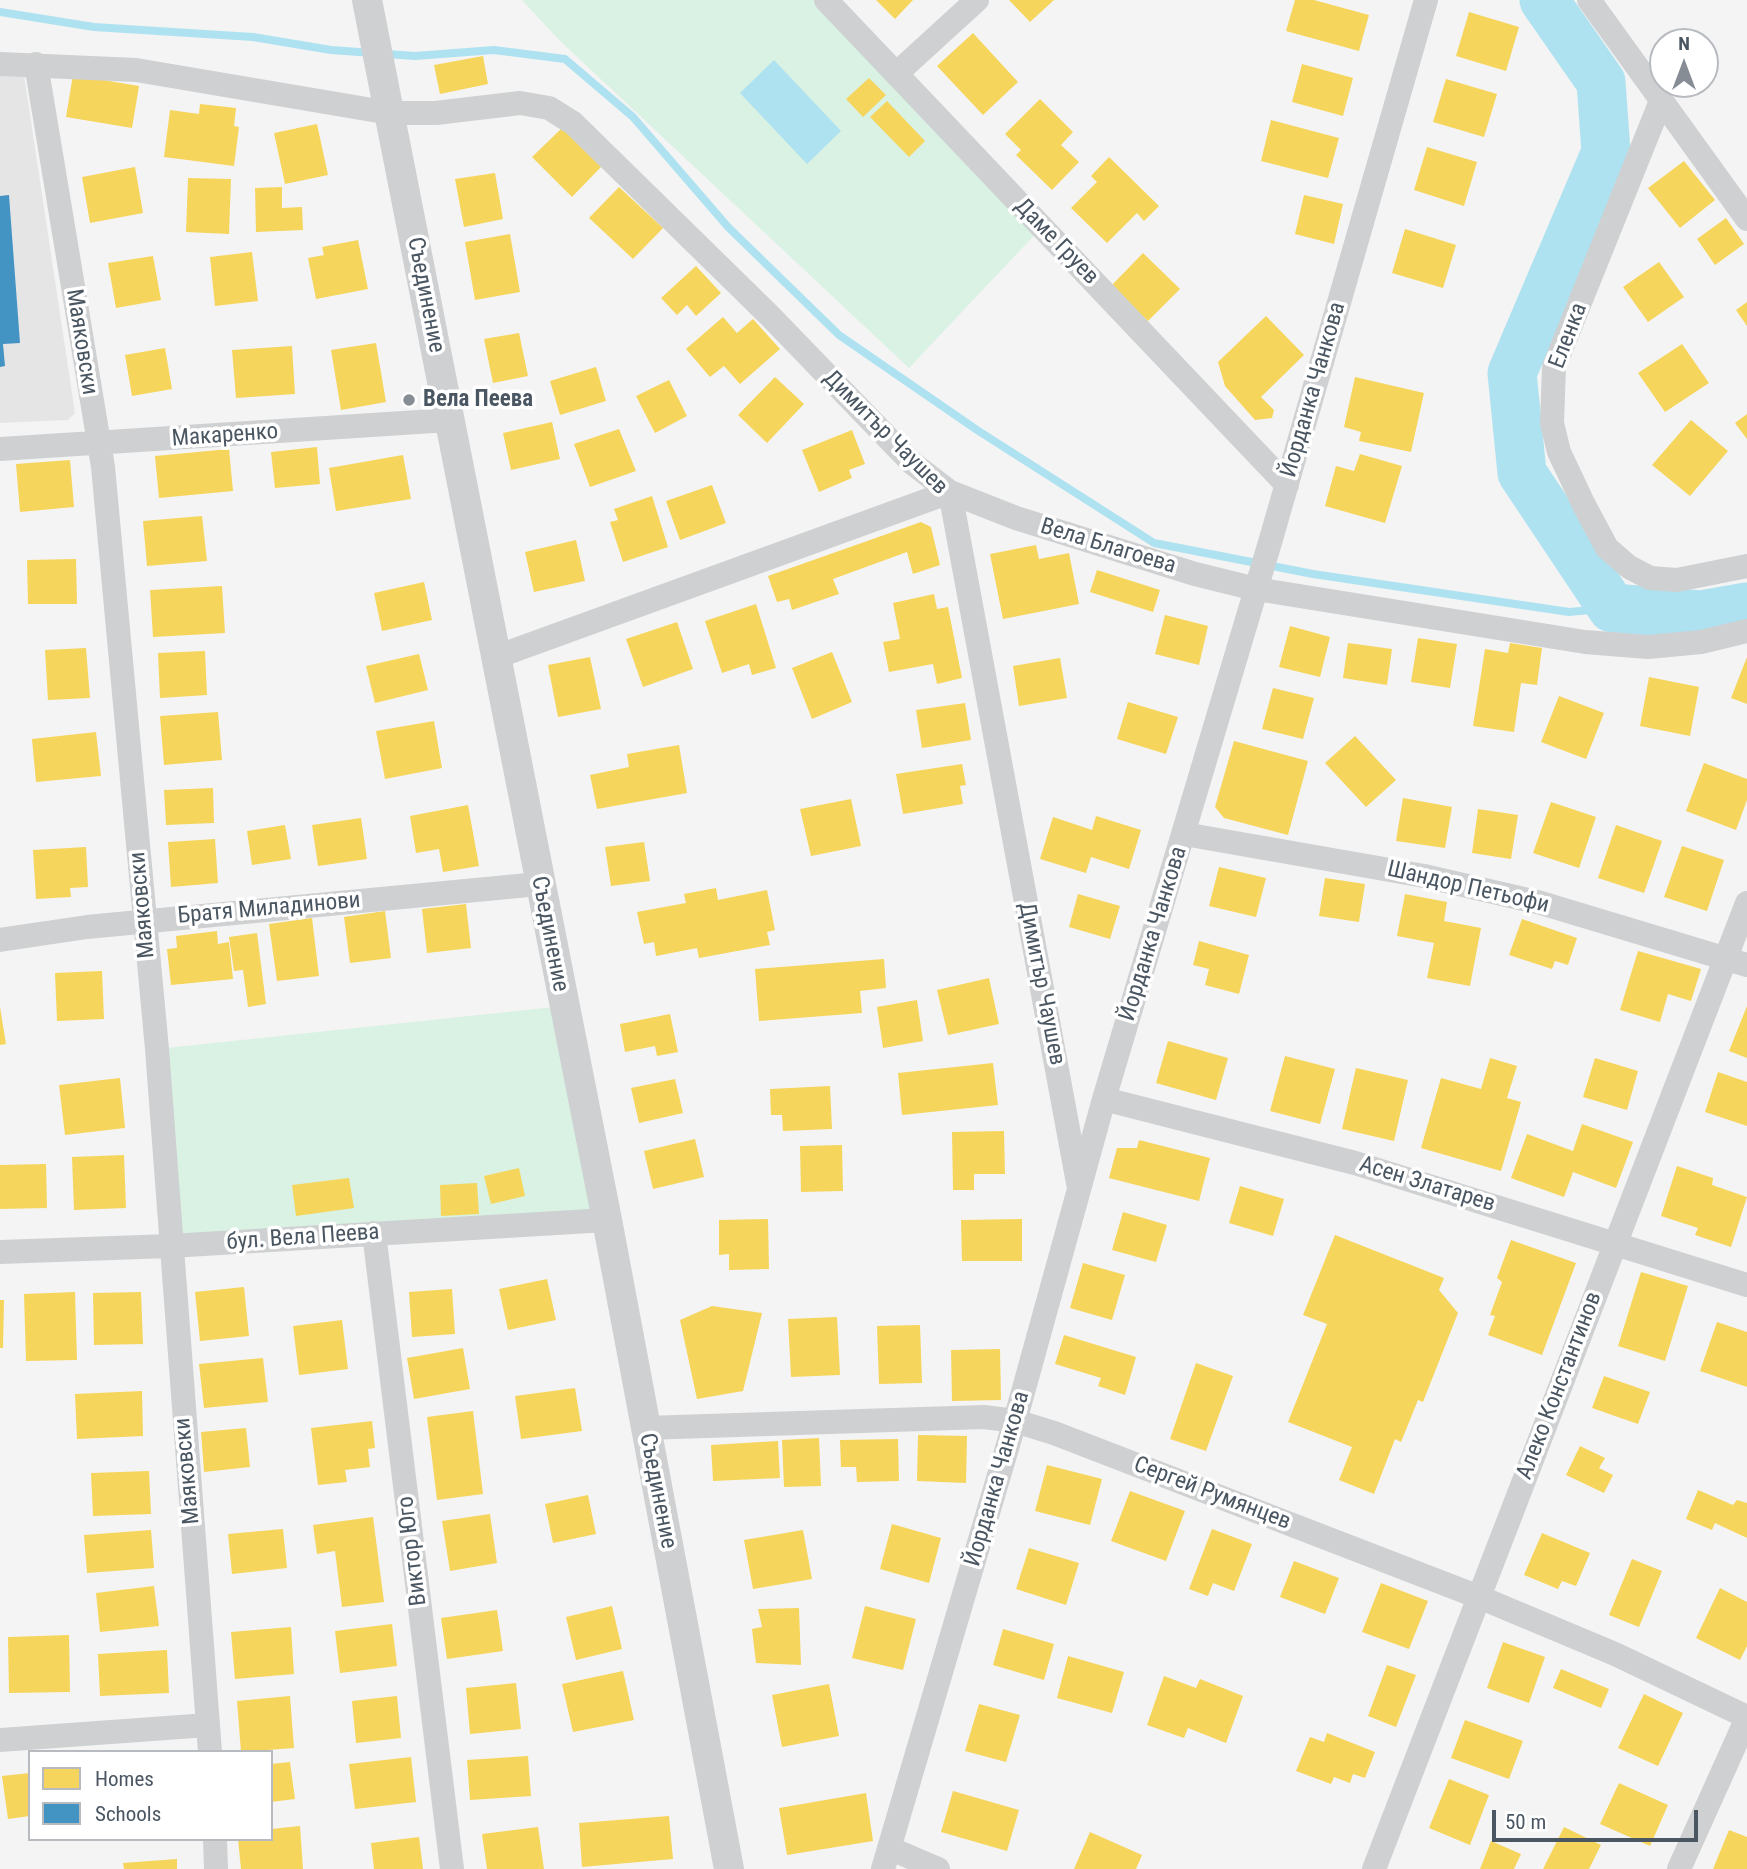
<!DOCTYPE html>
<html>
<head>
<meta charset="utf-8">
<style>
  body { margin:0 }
  #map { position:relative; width:1747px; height:1869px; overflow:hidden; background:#f4f4f4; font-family:"Roboto Condensed",sans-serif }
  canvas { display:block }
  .legend { position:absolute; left:28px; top:1750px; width:245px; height:91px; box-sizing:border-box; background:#fff; border:2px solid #b7bbc0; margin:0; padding:9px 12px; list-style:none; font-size:21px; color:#4a5661 }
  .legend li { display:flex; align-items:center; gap:14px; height:35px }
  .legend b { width:35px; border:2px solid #b7bbc0 }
  .north { position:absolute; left:1649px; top:28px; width:70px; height:70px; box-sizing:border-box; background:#fff; border:2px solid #b7bbc0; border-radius:50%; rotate:0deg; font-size:19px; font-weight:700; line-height:28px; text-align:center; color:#4a5661 }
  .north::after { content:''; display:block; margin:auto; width:24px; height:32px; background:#868d94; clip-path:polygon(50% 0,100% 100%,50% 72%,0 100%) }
  .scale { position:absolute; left:1492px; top:1810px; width:206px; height:32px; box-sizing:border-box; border:4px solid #4a5661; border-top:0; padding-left:9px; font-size:21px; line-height:24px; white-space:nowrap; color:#4a5661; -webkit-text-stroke:5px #fff; paint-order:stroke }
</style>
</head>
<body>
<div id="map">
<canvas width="1747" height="1869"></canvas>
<ul class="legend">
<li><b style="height:19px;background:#f6d55c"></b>Homes</li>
<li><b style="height:19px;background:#4393c3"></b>Schools</li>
</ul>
<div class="north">N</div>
<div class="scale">50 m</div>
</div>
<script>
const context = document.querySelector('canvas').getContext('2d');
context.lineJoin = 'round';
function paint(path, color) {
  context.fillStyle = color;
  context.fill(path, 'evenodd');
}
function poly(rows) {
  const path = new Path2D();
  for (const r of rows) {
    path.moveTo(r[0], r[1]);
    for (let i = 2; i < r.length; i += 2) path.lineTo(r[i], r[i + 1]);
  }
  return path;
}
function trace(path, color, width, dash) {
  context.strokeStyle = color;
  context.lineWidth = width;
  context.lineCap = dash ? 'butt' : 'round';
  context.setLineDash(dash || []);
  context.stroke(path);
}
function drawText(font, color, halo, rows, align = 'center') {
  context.font = font + ' "Roboto Condensed",sans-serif';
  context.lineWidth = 7;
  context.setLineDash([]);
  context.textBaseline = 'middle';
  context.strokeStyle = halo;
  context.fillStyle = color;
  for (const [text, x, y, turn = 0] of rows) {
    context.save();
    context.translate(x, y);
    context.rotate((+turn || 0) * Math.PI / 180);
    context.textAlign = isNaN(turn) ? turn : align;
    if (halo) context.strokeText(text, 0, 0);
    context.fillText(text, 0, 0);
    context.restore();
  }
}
paint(poly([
  [24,75,75,413,68,420,0,423,0,76]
]), '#e6e5e6');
paint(poly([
  [522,0,826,0,1042,227,909,368,559,40],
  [564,1006,607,1220,202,1245,169,1225,157,1049]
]), '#d9f2e3');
paint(poly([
  [774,60,841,131,807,164,740,93]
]), '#aee2f0');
paint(poly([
  [876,0,913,0,895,19],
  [1009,0,1054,0,1030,22],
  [1295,0,1314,0,1369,15,1359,51,1286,31],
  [1469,12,1519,27,1506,71,1456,56],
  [973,33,1018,82,983,115,937,66],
  [483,56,488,84,440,94,434,65],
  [1302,64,1353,78,1343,116,1292,102],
  [73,75,139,86,132,128,66,117],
  [869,78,886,95,863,117,846,99],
  [1446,79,1497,94,1484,137,1433,122],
  [1040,99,1073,132,1061,145,1079,162,1052,190,1016,155,1021,150,1005,134],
  [887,101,925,141,909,157,870,117],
  [200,104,236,108,234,126,239,127,234,166,164,157,170,110,199,114],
  [1271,120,1339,138,1328,178,1261,161],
  [317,124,328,175,285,184,274,133],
  [562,128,601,167,572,197,532,157],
  [1427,147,1477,162,1464,206,1414,190],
  [1109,157,1159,206,1144,221,1137,213,1107,243,1071,208,1097,182,1091,176],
  [1684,161,1715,200,1680,228,1648,188],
  [135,167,143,213,90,223,82,177],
  [495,173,503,219,464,227,455,179],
  [188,178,231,179,229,234,186,232],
  [282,187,282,208,302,207,303,230,256,232,255,188],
  [619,187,663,228,633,259,589,218],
  [1304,195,1343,204,1334,244,1295,234],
  [1726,218,1744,244,1715,265,1697,239],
  [1405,229,1456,245,1443,288,1392,273],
  [510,234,520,292,475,300,465,242],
  [358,240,368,289,316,299,308,258,324,255,322,247],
  [252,252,258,301,215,306,210,257],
  [1143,253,1180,289,1148,321,1111,286],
  [153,256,161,300,116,308,108,263],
  [1659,262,1684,297,1648,322,1623,287],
  [696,266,721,293,696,316,687,305,677,315,661,298],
  [1747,302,1747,326,1736,310],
  [1266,316,1304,355,1261,397,1274,410,1272,418,1255,420,1225,386,1218,362],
  [723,317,737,333,753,319,780,349,740,384,724,366,710,377,686,349],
  [519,333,528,376,493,383,484,339],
  [376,343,386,402,341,410,331,350],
  [1682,344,1709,383,1665,412,1638,373],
  [292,346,295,394,236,398,232,350],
  [165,348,172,389,132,396,125,355],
  [596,367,606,401,560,415,550,381],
  [775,377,804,404,767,443,738,415],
  [1355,377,1424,393,1411,452,1359,441,1361,432,1344,427],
  [669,380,687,416,655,433,636,396],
  [1747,414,1747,439,1735,423],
  [1691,420,1728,451,1690,496,1652,465],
  [552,422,560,459,511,470,503,433],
  [619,429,636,471,590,487,574,444],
  [852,430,865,464,849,470,852,478,819,492,802,450],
  [317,447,320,484,275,488,271,452],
  [229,449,233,491,159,498,155,456],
  [1360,454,1402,466,1385,523,1325,506,1336,466,1354,471],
  [403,455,411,499,336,511,329,468],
  [70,460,74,507,20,512,16,464],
  [712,485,726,523,680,540,666,501],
  [652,496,668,547,623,562,610,522,618,520,614,509],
  [202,516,207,561,147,566,143,521],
  [921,522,931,527,940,565,913,574,907,552,833,579,839,594,792,610,789,599,777,602,768,576],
  [576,540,585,581,534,592,525,552],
  [1036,545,1039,559,1069,553,1079,604,1003,619,990,554],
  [76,559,77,604,28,604,27,560],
  [1097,570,1160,590,1153,612,1090,592],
  [424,582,432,620,382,631,374,593],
  [222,586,225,633,153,637,150,590],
  [934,594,937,609,948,607,962,678,937,684,933,664,889,672,883,642,900,639,893,603],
  [756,604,776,668,752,675,749,664,722,673,705,621],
  [1165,615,1208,626,1199,665,1155,654],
  [677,622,693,669,643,687,626,639],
  [1290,626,1330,637,1320,677,1279,667],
  [1418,638,1457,644,1450,688,1411,682],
  [1348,643,1392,649,1387,685,1343,678],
  [1510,643,1542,648,1537,685,1521,683,1514,732,1473,726,1485,649,1508,653],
  [86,648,90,698,48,700,45,650],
  [205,651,207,695,160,698,158,653],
  [832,652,852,702,812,719,792,668],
  [419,654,428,690,375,703,366,666],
  [590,657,601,709,558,717,548,665],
  [1747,657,1747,704,1731,698],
  [1060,658,1067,698,1019,706,1013,666],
  [1649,677,1699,687,1690,736,1640,726],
  [1273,688,1314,698,1303,739,1262,729],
  [1559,696,1604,713,1586,759,1541,742],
  [1128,702,1178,717,1166,754,1117,739],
  [965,703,971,740,922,748,916,710],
  [218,712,222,760,164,765,160,716],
  [434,721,442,768,385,779,376,731],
  [96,732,101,776,36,782,32,739],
  [1355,736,1396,780,1366,807,1325,763],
  [1234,741,1308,761,1288,835,1224,818,1215,807],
  [679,745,687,793,597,809,590,775,629,767,627,754],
  [1704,763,1747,779,1747,800,1736,830,1686,811],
  [962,764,966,785,960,786,963,804,903,814,896,774],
  [213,788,214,823,166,825,164,790],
  [1403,798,1452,807,1445,848,1396,841],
  [851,799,861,846,811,856,800,809],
  [1551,802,1596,817,1579,868,1533,853],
  [468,805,479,866,443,872,439,849,416,853,410,816],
  [1478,809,1518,815,1511,859,1472,853],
  [1096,816,1141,830,1129,869,1091,857,1086,873,1040,859,1053,817,1092,830],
  [361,818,367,859,318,866,312,825],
  [285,825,291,859,252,865,247,831],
  [1616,825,1662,841,1644,893,1598,878],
  [215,839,218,883,171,887,168,842],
  [644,842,650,881,611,886,605,847],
  [1682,846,1724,860,1707,911,1664,897],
  [86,847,88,887,70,888,71,897,36,899,33,850],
  [1219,867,1266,878,1256,917,1209,906],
  [1325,878,1365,884,1359,922,1319,916],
  [716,888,718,900,767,890,775,930,767,932,770,945,699,958,697,948,656,956,654,942,644,944,637,912,686,903,684,894],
  [1078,894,1120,906,1110,939,1069,927],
  [1405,894,1447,902,1444,921,1481,928,1470,986,1427,978,1434,943,1397,936],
  [466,904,471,948,427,953,422,909],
  [385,911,391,958,350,963,344,917],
  [312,918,319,976,277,981,269,924],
  [1522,919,1577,938,1568,965,1555,961,1552,969,1509,955],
  [217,931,218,944,229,942,233,979,171,985,167,949,177,948,176,936],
  [257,933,266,1004,248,1007,243,970,234,971,229,937],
  [1199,941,1249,955,1239,994,1205,985,1209,969,1193,965],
  [1638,951,1701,969,1691,1001,1668,994,1660,1022,1620,1010],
  [884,959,886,988,860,991,862,1013,759,1021,755,969],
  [102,971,104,1019,57,1021,55,973],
  [989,978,999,1024,948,1035,937,990],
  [917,1000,923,1041,883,1048,877,1007],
  [1747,1006,1747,1058,1729,1051],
  [0,1007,6,1044,0,1045],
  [670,1014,678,1052,657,1056,655,1046,625,1052,620,1024],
  [1168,1041,1228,1058,1216,1100,1156,1083],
  [1285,1056,1335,1069,1320,1124,1270,1111],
  [1490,1058,1517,1066,1507,1098,1521,1102,1501,1171,1421,1148,1441,1078,1481,1089],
  [1595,1058,1638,1071,1627,1110,1583,1097],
  [993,1063,998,1105,902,1115,898,1073],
  [1356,1068,1408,1080,1394,1141,1342,1129],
  [1718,1072,1747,1082,1747,1126,1705,1112],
  [120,1078,125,1128,65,1135,59,1085],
  [675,1079,683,1113,639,1123,631,1088],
  [830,1086,832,1129,783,1131,782,1115,771,1115,770,1089],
  [1582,1124,1633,1142,1616,1188,1573,1172,1564,1197,1511,1178,1527,1134,1573,1151],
  [1004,1131,1005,1174,974,1174,974,1190,953,1190,952,1132],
  [695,1139,704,1177,653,1189,644,1151],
  [1139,1140,1210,1158,1199,1201,1109,1178,1117,1148,1137,1148],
  [842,1145,843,1191,801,1192,800,1146],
  [124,1155,126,1208,74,1210,72,1157],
  [46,1164,47,1208,0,1209,0,1165],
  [1677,1166,1713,1178,1712,1185,1747,1197,1731,1247,1695,1235,1698,1228,1661,1216],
  [519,1168,525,1196,491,1204,484,1176],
  [349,1178,354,1208,296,1216,292,1185],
  [477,1183,479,1214,441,1216,440,1185],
  [1240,1186,1284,1199,1273,1236,1229,1223],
  [1123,1212,1167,1225,1156,1262,1112,1250],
  [768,1219,769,1269,729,1270,729,1254,719,1255,719,1220],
  [1022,1219,1022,1261,962,1261,961,1220],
  [1335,1235,1444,1278,1439,1290,1458,1313,1423,1402,1418,1400,1401,1442,1395,1439,1374,1494,1339,1480,1352,1447,1288,1422,1327,1324,1303,1315],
  [1511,1240,1576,1263,1542,1355,1488,1335,1495,1316,1490,1315,1502,1282,1497,1278],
  [1083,1263,1125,1275,1112,1320,1070,1308],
  [1641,1272,1688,1286,1665,1361,1618,1346],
  [547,1279,556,1320,508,1330,499,1289],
  [244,1287,249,1336,200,1341,195,1292],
  [452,1289,455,1334,412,1337,409,1292],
  [75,1292,77,1360,26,1361,24,1294],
  [141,1292,143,1344,94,1345,93,1293],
  [0,1300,4,1300,3,1348,0,1348],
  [712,1306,762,1313,743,1391,697,1399,680,1320],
  [837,1317,840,1375,791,1377,788,1319],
  [342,1320,348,1369,299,1375,293,1326],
  [1717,1322,1747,1332,1747,1387,1700,1371],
  [920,1325,922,1383,879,1384,877,1326],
  [1064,1335,1136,1357,1125,1395,1098,1386,1101,1378,1055,1364],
  [463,1348,470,1389,414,1399,407,1358],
  [1000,1349,1001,1400,952,1401,951,1350],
  [263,1358,268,1402,204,1408,199,1364],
  [1196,1363,1233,1376,1206,1451,1170,1439],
  [1604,1376,1650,1392,1638,1424,1592,1408],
  [575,1388,582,1431,521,1439,515,1396],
  [142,1391,143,1436,77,1439,75,1394],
  [473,1411,483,1494,437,1500,427,1417],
  [372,1421,375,1448,368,1449,370,1467,345,1470,347,1482,318,1485,311,1428],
  [246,1428,250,1467,204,1472,201,1432],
  [918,1435,967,1436,966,1483,917,1481],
  [819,1438,821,1486,784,1487,782,1440],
  [898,1439,899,1481,857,1482,856,1467,841,1467,840,1440],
  [778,1441,780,1478,713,1481,711,1445],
  [1580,1446,1605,1458,1599,1468,1613,1475,1604,1493,1566,1475],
  [1047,1465,1102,1479,1090,1525,1035,1511],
  [149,1471,151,1514,93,1516,91,1473],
  [1698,1490,1733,1505,1737,1500,1747,1503,1747,1538,1715,1523,1712,1530,1686,1519],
  [1130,1491,1185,1511,1166,1561,1111,1541],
  [588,1495,596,1534,553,1543,545,1504],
  [490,1514,497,1563,450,1571,442,1521],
  [373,1517,384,1602,342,1607,335,1551,317,1554,313,1525],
  [892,1524,941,1538,929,1583,880,1569],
  [283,1529,287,1568,232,1574,228,1534],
  [1212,1529,1252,1544,1234,1591,1213,1583,1208,1596,1189,1589],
  [151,1530,154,1568,87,1573,84,1535],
  [803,1530,812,1579,753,1589,744,1540],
  [1542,1533,1590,1553,1576,1586,1562,1581,1558,1589,1524,1575],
  [1029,1548,1079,1563,1066,1605,1016,1589],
  [1632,1559,1662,1571,1639,1627,1609,1615],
  [1294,1561,1339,1578,1325,1614,1280,1597],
  [1381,1583,1428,1601,1409,1649,1362,1632],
  [154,1586,159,1626,100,1632,96,1593],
  [1720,1588,1747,1602,1747,1646,1740,1660,1696,1638],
  [612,1606,622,1649,576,1660,566,1617],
  [865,1606,916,1619,903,1670,852,1658],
  [799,1608,801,1665,756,1663,752,1629,762,1627,758,1609],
  [497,1610,503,1651,447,1659,441,1618],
  [392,1624,397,1666,340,1673,335,1631],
  [291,1627,294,1674,235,1679,231,1632],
  [1003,1629,1054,1644,1044,1680,993,1665],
  [69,1635,70,1692,9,1693,8,1637],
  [1503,1642,1545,1657,1529,1703,1487,1688],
  [167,1650,169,1693,100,1696,98,1654],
  [1068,1656,1124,1672,1112,1713,1057,1698],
  [1387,1665,1416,1675,1396,1727,1368,1716],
  [1561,1669,1609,1689,1601,1708,1553,1688],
  [623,1671,634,1720,573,1732,562,1684],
  [1164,1676,1196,1688,1200,1679,1243,1696,1226,1743,1188,1728,1184,1738,1147,1725],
  [516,1683,521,1729,470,1734,466,1688],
  [829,1684,839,1736,782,1747,772,1695],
  [1644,1694,1683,1713,1658,1766,1618,1748],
  [290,1696,294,1748,241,1752,237,1701],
  [397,1696,401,1738,356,1743,352,1701],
  [979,1704,1020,1715,1006,1762,965,1751],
  [1465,1720,1523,1741,1509,1779,1451,1758],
  [1327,1733,1375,1752,1365,1778,1353,1774,1350,1783,1334,1777,1331,1784,1296,1771,1310,1737,1324,1742],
  [528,1756,531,1796,470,1800,467,1760],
  [411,1757,416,1802,355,1809,349,1764],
  [290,1762,295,1799,271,1802,271,1764],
  [30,1773,30,1816,8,1819,2,1776],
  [1449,1779,1489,1795,1470,1845,1429,1828],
  [1619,1783,1668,1805,1650,1846,1600,1824],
  [953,1791,1019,1810,1007,1851,941,1832],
  [866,1793,873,1841,787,1855,779,1808],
  [669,1816,673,1859,582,1867,579,1823],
  [300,1826,303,1869,241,1869,238,1839,271,1839,271,1829],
  [538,1827,544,1869,487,1869,482,1834],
  [1564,1827,1601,1845,1589,1869,1543,1869],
  [1729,1830,1747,1837,1747,1869,1713,1869],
  [1090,1832,1142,1855,1136,1869,1074,1869],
  [419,1837,423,1869,374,1869,371,1843],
  [1491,1841,1521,1854,1514,1869,1480,1869],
  [177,1859,177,1869,124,1869,123,1863]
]), '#f6d55c');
paint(poly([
  [9,195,20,343,3,344,5,366,0,367,0,196]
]), '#4393c3');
trace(poly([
  [0,12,94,27,253,37,331,50,415,56,494,50,565,59,633,117,728,227,839,335,977,430,1154,543,1313,574,1569,612,1612,608]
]), '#aee2f0', 8);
trace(poly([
  [1544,0,1601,82,1606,152,1512,373,1522,473,1612,608,1701,615,1747,607]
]), '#aee2f0', 49);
trace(poly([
  [826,0,1287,485],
  [1589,0,1747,219],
  [0,64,136,70,390,113,436,113,520,103,549,108,573,123,771,317,912,463,950,492,1078,1183],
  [36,64,103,467,157,1049,210,1752],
  [896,74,977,0],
  [1661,101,1554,367,1552,423,1559,452,1584,505,1607,548,1629,567,1650,578,1677,580,1747,566],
  [0,449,449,420],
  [496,657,950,492,1016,518,1195,574,1256,589,1585,642,1648,647,1701,642,1747,631],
  [1184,834,1424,876,1541,903,1747,965],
  [0,940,87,927,539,884],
  [1104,1099,1355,1163,1747,1285],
  [374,1233,452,1869],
  [0,1252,170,1246,607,1220],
  [645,1428,984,1417,1015,1421,1054,1433,1479,1597,1615,1654,1747,1717],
  [0,1740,208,1725],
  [215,1839,216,1869],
  [889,1848,938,1869],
  [883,1869,1015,1421,1104,1099,1271,539,1426,0],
  [1374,1869,1747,903],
  [1679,1869,1747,1718]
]), '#ced0d2', 24);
trace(poly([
  [367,0,607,1220,729,1869]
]), '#ced0d2', 30);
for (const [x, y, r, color] of [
  [409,400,7,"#868d94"]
]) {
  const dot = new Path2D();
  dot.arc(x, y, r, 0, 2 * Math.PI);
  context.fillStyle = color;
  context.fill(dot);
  trace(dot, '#fff', 2.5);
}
drawText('23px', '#4a5661', '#fff', [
  ["Даме Груев",1056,242,46],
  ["Съединение",425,295,79],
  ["Еленка",1569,336,-69],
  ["Маяковски",81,342,81],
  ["Йорданка Чанкова",1314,390,-74],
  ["Димитър Чаушев",885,433,45],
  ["Макаренко",225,436,-4],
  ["Вела Благоева",1108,547,17],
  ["Шандор Петьофи",1468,888,13],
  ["Маяковски",143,905,-95],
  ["Братя Миладинови",269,909,-5],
  ["Съединение",549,934,79],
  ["Йорданка Чанкова",1154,934,-73],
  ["Димитър Чаушев",1041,984,79],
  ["Асен Златарев",1427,1185,17],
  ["бул. Вела Пеева",303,1238,-4],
  ["Алеко Константинов",1560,1386,-69],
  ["Маяковски",188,1471,-95],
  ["Йорданка Чанкова",998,1479,-74],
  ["Съединение",657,1491,79],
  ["Сергей Румянцев",1212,1494,21],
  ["Виктор Юго",413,1551,-97]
]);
drawText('bold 23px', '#4a5661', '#fff', [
  ["Вела Пеева",423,400]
], 'left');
</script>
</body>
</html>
